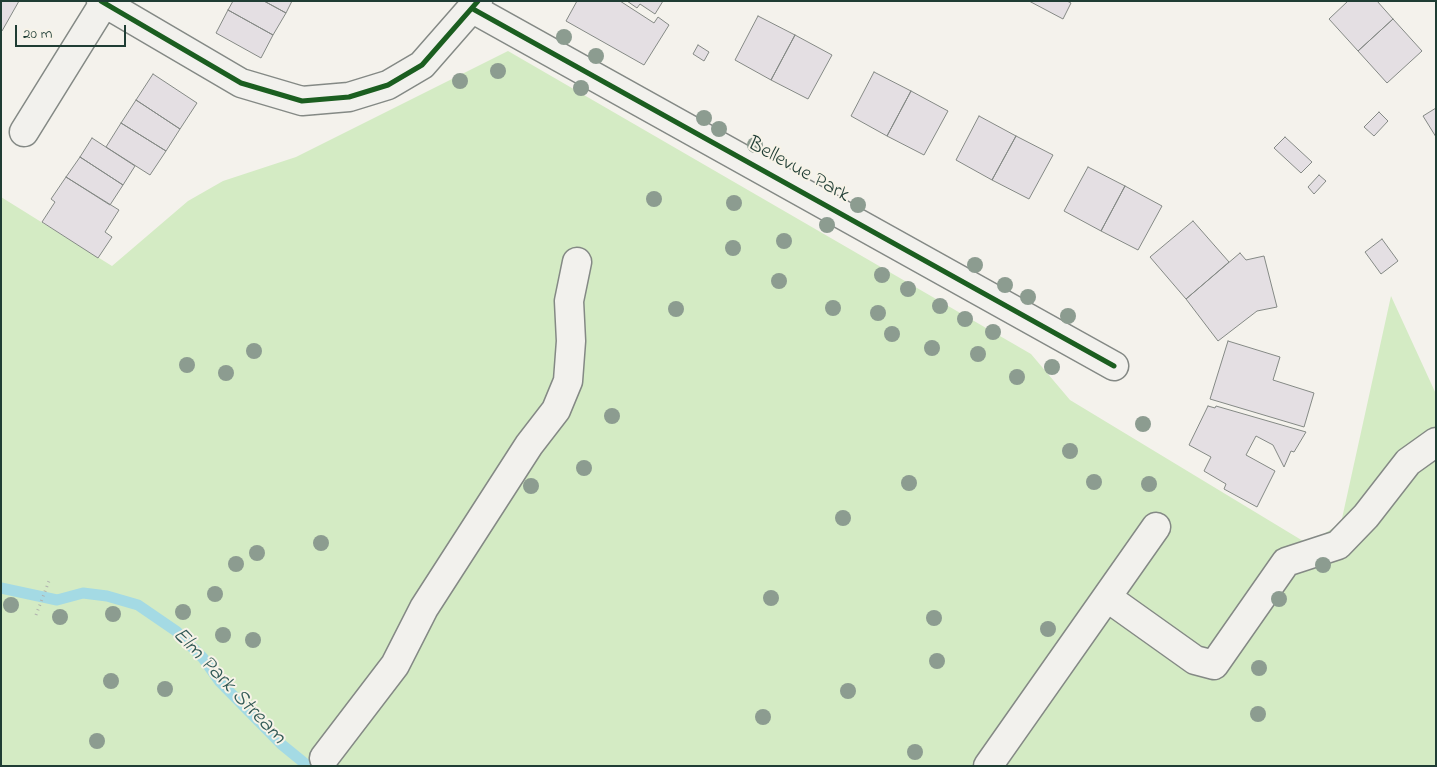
<!DOCTYPE html>
<html>
<head>
<meta charset="utf-8">
<style>
  body { margin:0 }
  #map { position:relative; width:1437px; height:767px; overflow:hidden; background:#f4f2ec; font-family:"Indie Flower",sans-serif }
  canvas { display:block }
  .frame { position:absolute; inset:0; border:2px solid #1f3d34; pointer-events:none }
  .scale { position:absolute; left:15px; top:25px; width:111px; height:22px; box-sizing:border-box; border:2px solid #1f3d34; border-top:0; padding-left:6px; font-size:15px; line-height:18px; white-space:nowrap; color:#1f3d34; -webkit-text-stroke:4px #f7f3e8; paint-order:stroke }
</style>
</head>
<body>
<div id="map">
<canvas width="1437" height="767"></canvas>
<div class="frame"></div>
<div class="scale">20 m</div>
</div>
<script>
const context = document.querySelector('canvas').getContext('2d');
context.lineJoin = 'round';
function paint(path, color) {
  context.fillStyle = color;
  context.fill(path, 'evenodd');
}
function poly(rows) {
  const path = new Path2D();
  for (const r of rows) {
    path.moveTo(r[0], r[1]);
    for (let i = 2; i < r.length; i += 2) path.lineTo(r[i], r[i + 1]);
  }
  return path;
}
function trace(path, color, width, dash) {
  context.strokeStyle = color;
  context.lineWidth = width;
  context.lineCap = dash ? 'butt' : 'round';
  context.setLineDash(dash || []);
  context.stroke(path);
}
function drawText(font, color, halo, rows, align = 'center') {
  context.font = font + ' "Indie Flower",sans-serif';
  context.lineWidth = 4;
  context.setLineDash([]);
  context.textBaseline = 'middle';
  context.strokeStyle = halo;
  context.fillStyle = color;
  for (const [text, x, y, turn = 0] of rows) {
    context.save();
    context.translate(x, y);
    context.rotate((+turn || 0) * Math.PI / 180);
    context.textAlign = isNaN(turn) ? turn : align;
    if (halo) context.strokeText(text, 0, 0);
    context.fillText(text, 0, 0);
    context.restore();
  }
}
paint(poly([
  [508,51,1031,354,1070,400,1308,544,1341,523,1391,296,1436,394,1436,766,1,766,1,197,112,266,188,201,223,181,296,157]
]), '#d4ebc4');
trace(poly([
  [1,588,57,600,83,593,107,596,138,605,176,631,203,658,220,682,281,744,308,766]
]), '#a4dae4', 11);
const building = poly([
  [1,1,19,1,2,31,1,31,1,1],
  [233,1,264,1,286,13,273,35,228,10,233,1],
  [264,1,292,1,286,13,264,1],
  [577,1,620,1,654,23,658,17,669,25,644,65,566,21,577,1],
  [627,1,663,1,655,14,640,4,637,8,627,1],
  [1029,1,1067,1,1071,3,1063,19,1029,1],
  [1348,1,1377,1,1393,19,1358,51,1329,19,1348,1],
  [228,10,273,35,261,58,216,33,228,10],
  [758,16,795,35,771,80,735,60,758,16],
  [1393,19,1422,51,1387,83,1358,51,1393,19],
  [795,35,832,55,808,99,771,80,795,35],
  [698,45,709,52,704,61,693,54,698,45],
  [874,72,911,91,887,136,851,116,874,72],
  [153,74,197,103,180,129,136,100,153,74],
  [911,91,948,111,924,155,887,136,911,91],
  [136,100,180,129,166,151,121,123,136,100],
  [1436,108,1436,137,1423,116,1436,108],
  [1379,112,1388,121,1374,136,1364,127,1379,112],
  [979,116,1016,136,992,180,956,160,979,116],
  [121,123,166,151,150,175,106,147,121,123],
  [1016,136,1053,155,1029,199,992,180,1016,136],
  [1285,137,1312,162,1301,173,1274,148,1285,137],
  [92,138,135,166,123,185,80,157,92,138],
  [80,157,123,185,110,205,66,177,80,157],
  [1088,167,1125,186,1101,231,1064,211,1088,167],
  [1319,175,1326,181,1314,194,1308,187,1319,175],
  [66,177,119,210,105,232,112,237,98,258,42,222,55,202,51,199,66,177],
  [1125,186,1162,206,1138,250,1101,231,1125,186],
  [1193,221,1229,262,1186,299,1150,257,1193,221],
  [1382,239,1398,261,1381,274,1365,252,1382,239],
  [1240,253,1246,260,1264,256,1277,307,1257,311,1218,341,1186,299,1240,253],
  [1228,341,1280,357,1273,380,1314,393,1304,427,1210,399,1228,341],
  [1208,406,1215,408,1216,406,1306,432,1294,452,1291,451,1284,467,1273,445,1256,436,1246,455,1275,471,1257,507,1224,489,1226,484,1204,471,1211,457,1189,445,1208,406]
]);
paint(building, '#e4dfe3');
trace(building, '#848985', 1);
const minor = poly([
  [101,1,241,83,302,101,349,97,388,85,422,65,478,1],
  [473,9,1114,366],
  [24,132,104,3],
  [1108,598,1195,660,1214,665,1286,562,1338,545,1366,516,1408,462,1436,442],
  [324,758,395,665,424,608,529,445,556,410,568,381,571,341,569,301,577,262],
  [988,766,1156,527]
]);
trace(minor, '#848985', 31);
trace(poly([
  [36,615,49,581]
]), '#b0b2ae', 3, [1, 4]);
trace(minor, '#f2f1ed', 28);
trace(poly([
  [101,1,241,83,302,101,349,97,388,85,422,65,478,1],
  [473,9,1114,366]
]), '#1b5e20', 5);
context.fillStyle = '#8c9c90';
for (const [x, y] of [
  [564,37],
  [596,56],
  [498,71],
  [460,81],
  [581,88],
  [704,118],
  [719,129],
  [755,145],
  [654,199],
  [734,203],
  [858,205],
  [827,225],
  [784,241],
  [733,248],
  [975,265],
  [882,275],
  [779,281],
  [1005,285],
  [908,289],
  [1028,297],
  [940,306],
  [833,308],
  [676,309],
  [878,313],
  [1068,316],
  [965,319],
  [993,332],
  [892,334],
  [932,348],
  [254,351],
  [978,354],
  [187,365],
  [1052,367],
  [226,373],
  [1017,377],
  [612,416],
  [1143,424],
  [1070,451],
  [584,468],
  [1094,482],
  [909,483],
  [1149,484],
  [531,486],
  [843,518],
  [321,543],
  [257,553],
  [236,564],
  [1323,565],
  [215,594],
  [771,598],
  [1279,599],
  [11,605],
  [183,612],
  [113,614],
  [60,617],
  [934,618],
  [1048,629],
  [223,635],
  [253,640],
  [937,661],
  [1259,668],
  [111,681],
  [165,689],
  [848,691],
  [1258,714],
  [763,717],
  [97,741],
  [915,752]
]) {
  context.beginPath();
  context.arc(x, y, 8, 0, 2 * Math.PI);
  context.fill();
}
drawText('21px', '#1f3d34', '#f7f3e8', [
  ["Bellevue Park",798,171,29]
]);
drawText('italic 22px', '#335a57', '#f7f3e8', [
  ["Elm Park Stream",228,687,46]
]);
</script>
</body>
</html>
